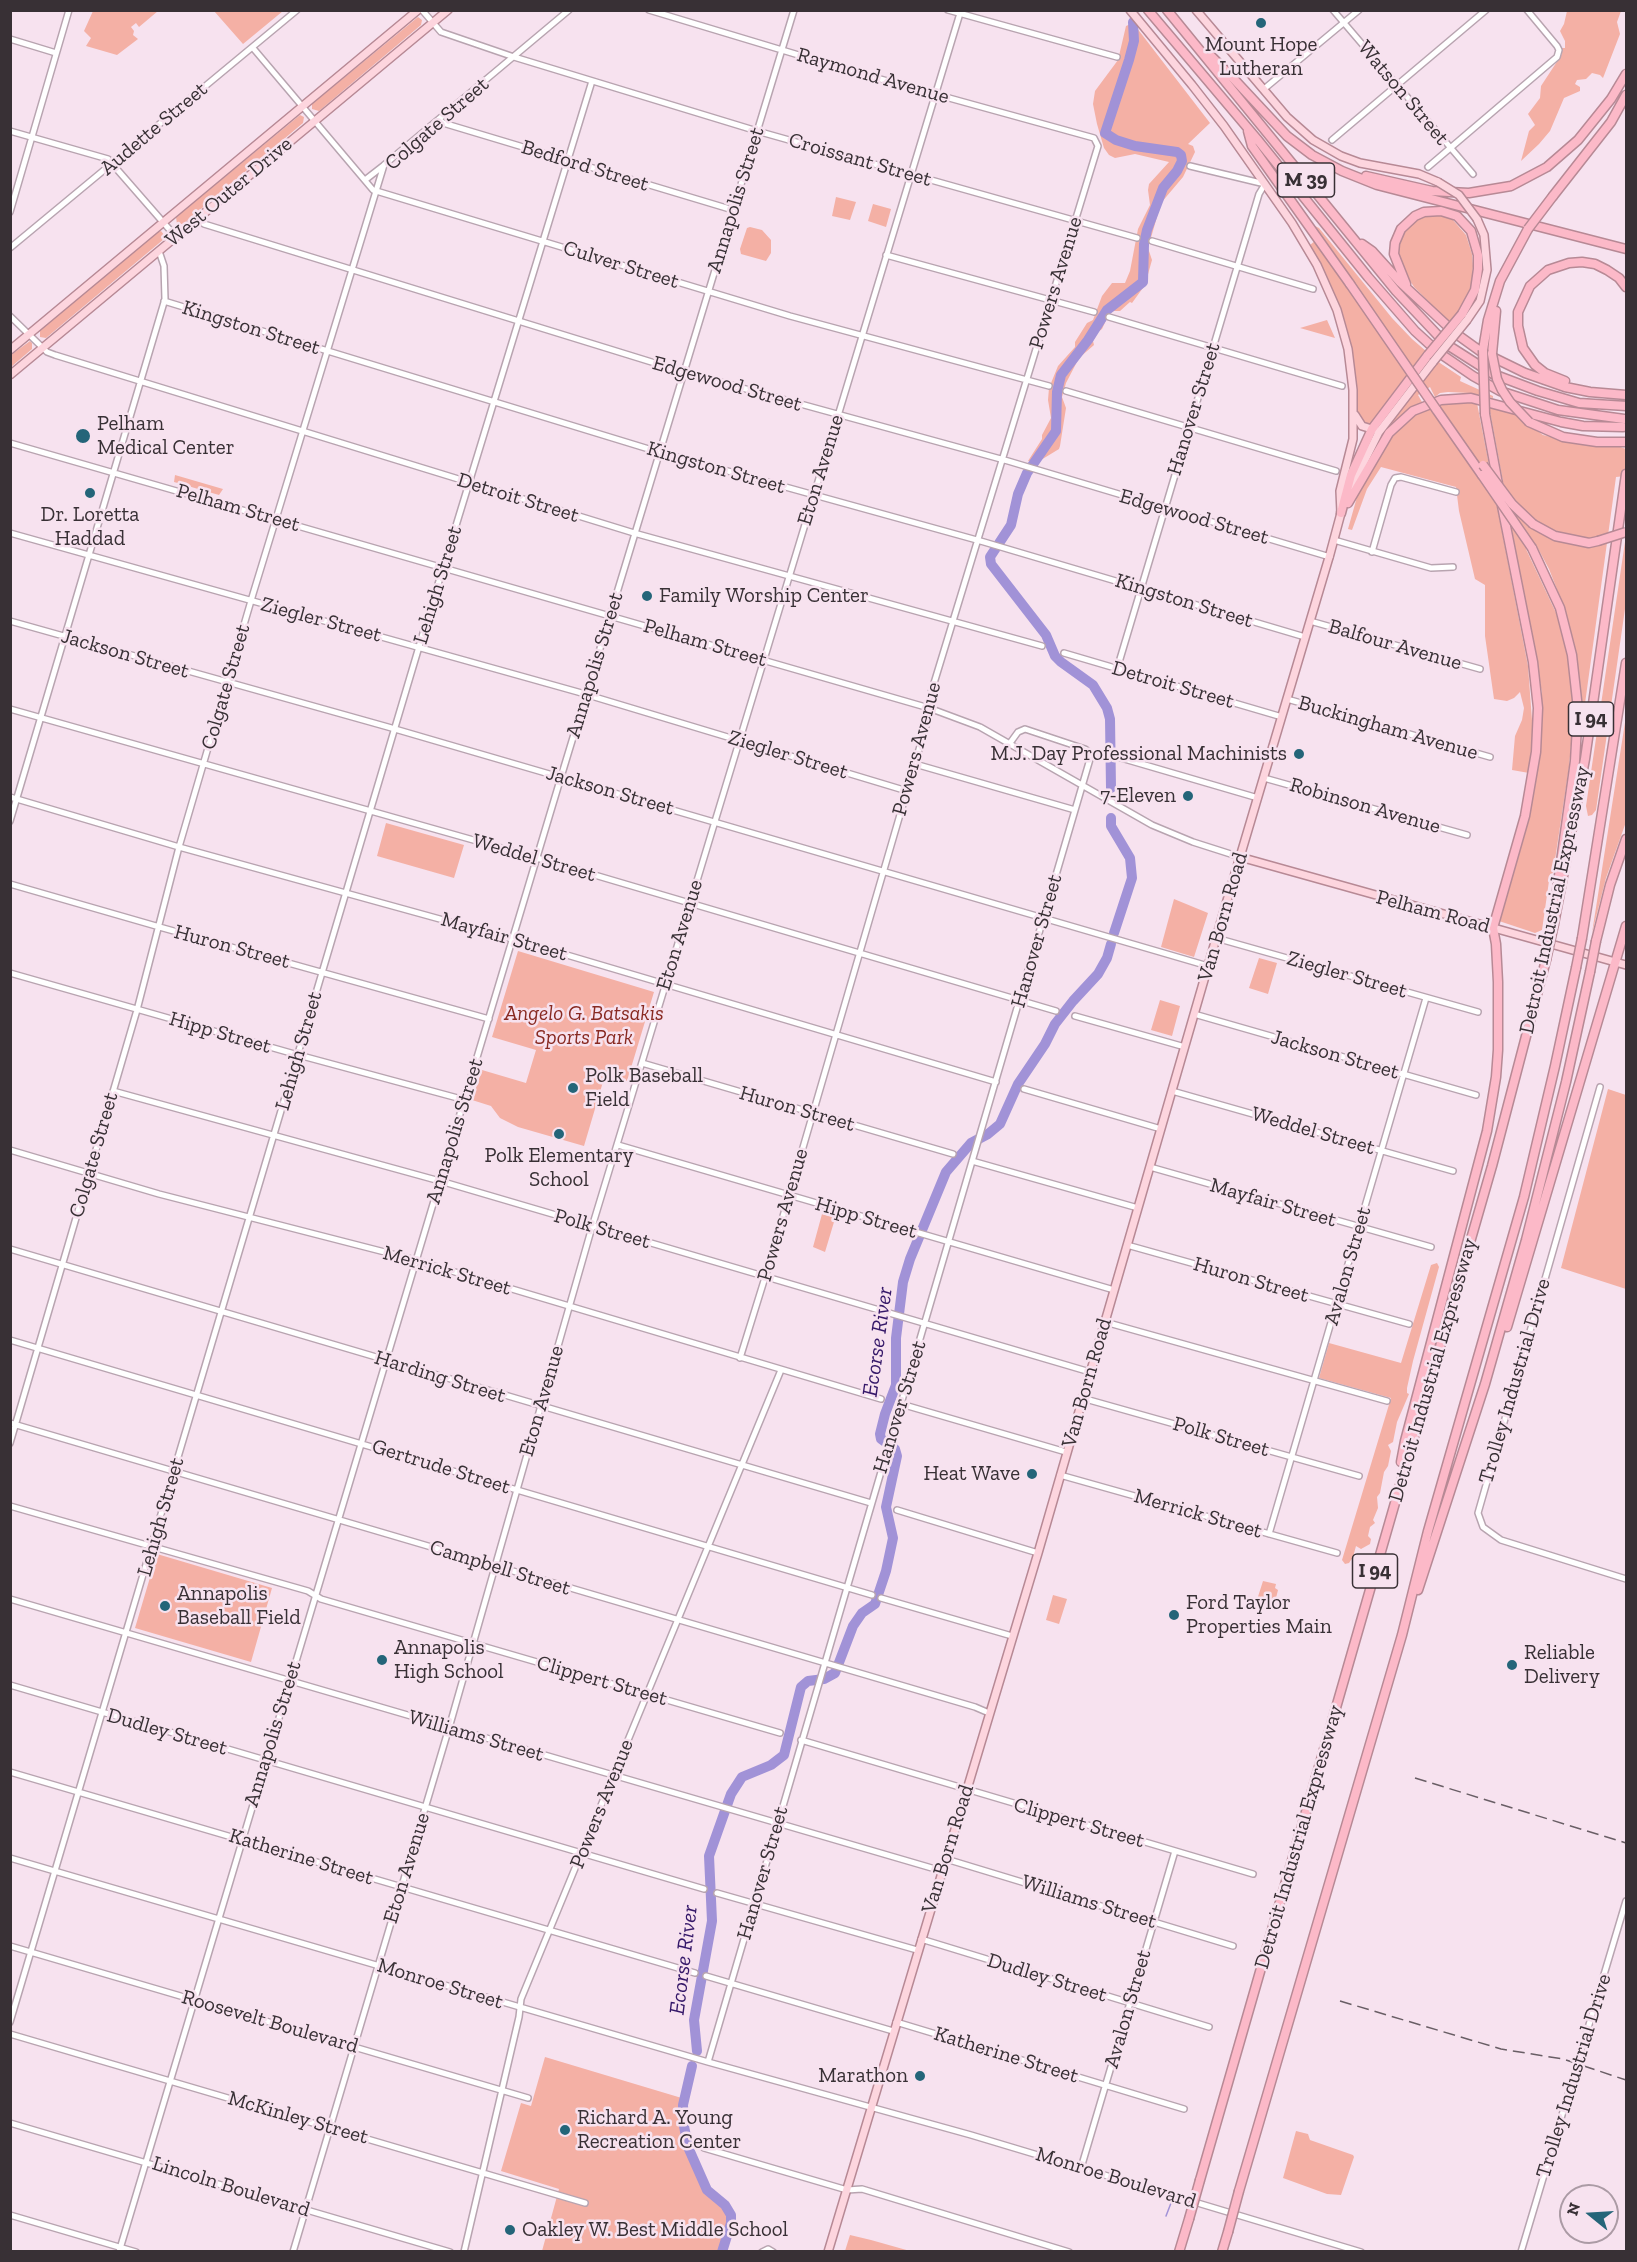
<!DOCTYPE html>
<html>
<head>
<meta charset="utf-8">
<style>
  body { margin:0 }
  #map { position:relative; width:1637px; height:2262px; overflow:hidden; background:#f7e2ef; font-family:"Zilla Slab",serif }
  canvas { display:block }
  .frame { position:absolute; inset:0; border:12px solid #383035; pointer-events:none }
  .north { position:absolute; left:1559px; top:2184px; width:60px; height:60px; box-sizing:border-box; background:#f7e2ef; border:2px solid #ab9ba5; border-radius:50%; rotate:288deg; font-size:16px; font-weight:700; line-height:24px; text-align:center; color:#383035 }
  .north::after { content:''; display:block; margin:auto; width:21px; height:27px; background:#246579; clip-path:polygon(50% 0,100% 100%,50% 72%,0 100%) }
</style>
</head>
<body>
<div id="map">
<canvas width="1637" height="2262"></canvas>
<div class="frame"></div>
<div class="north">N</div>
</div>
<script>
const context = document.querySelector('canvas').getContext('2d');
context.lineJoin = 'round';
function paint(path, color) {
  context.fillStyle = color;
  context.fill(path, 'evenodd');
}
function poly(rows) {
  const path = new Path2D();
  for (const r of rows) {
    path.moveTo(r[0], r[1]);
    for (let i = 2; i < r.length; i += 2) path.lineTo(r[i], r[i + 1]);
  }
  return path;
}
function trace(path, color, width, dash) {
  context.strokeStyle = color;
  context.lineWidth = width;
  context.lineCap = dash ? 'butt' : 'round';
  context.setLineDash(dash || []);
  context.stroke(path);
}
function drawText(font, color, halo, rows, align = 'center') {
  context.font = font + ' "Zilla Slab",serif';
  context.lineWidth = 5;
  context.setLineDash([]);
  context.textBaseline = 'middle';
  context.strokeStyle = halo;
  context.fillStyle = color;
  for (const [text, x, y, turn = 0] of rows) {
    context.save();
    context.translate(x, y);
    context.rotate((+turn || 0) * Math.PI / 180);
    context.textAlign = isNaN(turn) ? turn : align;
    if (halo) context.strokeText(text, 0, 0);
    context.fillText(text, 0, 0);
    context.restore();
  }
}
paint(poly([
  [93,11,93,10,158,11,139,27,136,23,131,27,134,31,133,35,138,39,117,55,86,46,91,38,84,31],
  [214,11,283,11,243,44],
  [1567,11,1621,11,1617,22,1620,34,1603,78,1600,75,1592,73,1586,79,1577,80,1575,84,1580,87,1580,91,1564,98,1550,131,1539,144,1521,161,1529,131,1535,125,1528,114,1540,98,1541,86,1562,54,1562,48,1565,48,1565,41,1560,31,1564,24],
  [418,17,422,20,421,25,319,111,312,109,312,104],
  [1133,23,1210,123,1188,144,1193,146,1195,152,1183,177,1161,203,1148,248,1152,260,1145,285,1132,303,1130,302,1120,311,1114,311,1109,314,1102,329,1098,332,1093,341,1094,345,1079,358,1066,383,1062,397,1066,408,1060,446,1059,449,1036,463,1028,461,1042,439,1042,435,1051,418,1048,400,1049,388,1058,366,1075,347,1075,342,1087,323,1093,320,1102,296,1112,283,1125,283,1130,271,1138,229,1150,205,1148,190,1149,184,1169,162,1135,154,1115,158,1109,155,1104,148,1097,124,1093,104,1095,91,1118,60,1126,26],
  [300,115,304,117,303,123,183,224,177,224,176,217],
  [836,197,856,202,850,220,832,216],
  [873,204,891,209,886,227,868,221],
  [1440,214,1453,220,1466,235,1472,254,1473,266,1471,291,1463,307,1450,323,1414,287,1403,270,1399,253,1400,239,1407,227,1419,218],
  [1315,226,1319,228,1392,318,1412,339,1440,363,1461,377,1460,381,1493,396,1493,398,1469,393,1448,392,1440,393,1435,397,1430,387,1418,395,1422,402,1409,409,1388,430,1375,422,1370,425,1362,421,1357,410,1352,352,1342,315,1324,271,1310,245,1321,236],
  [750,227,762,230,771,240,771,253,766,261,741,254,740,249,747,228],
  [161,231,165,236,164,239,46,338,40,337,40,330,158,232],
  [1327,320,1335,338,1300,328],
  [30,341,32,343,32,349,11,367,11,355],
  [1466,402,1477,403,1528,666,1533,734,1529,773,1512,770,1515,736,1522,720,1524,708,1520,692,1514,698,1507,701,1494,699,1485,636,1485,585,1475,579,1459,511,1456,487,1381,467,1367,489,1352,530,1348,529,1357,497,1365,478,1388,441,1402,425,1412,416,1440,403],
  [1489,406,1513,413,1543,435,1579,444,1617,446,1626,449,1626,476,1616,477,1584,711,1582,710,1577,659,1570,628,1560,597,1549,569,1535,543,1526,549,1558,617,1569,659,1574,712,1569,767,1553,873,1550,874,1542,930,1535,933,1499,921,1526,825,1542,737,1542,693],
  [175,475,223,489,219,495,174,482],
  [1626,535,1626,602,1596,810,1592,815,1588,816,1586,806],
  [1626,716,1626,822,1606,878,1592,933],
  [386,823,464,845,454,878,377,856],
  [1174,899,1208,913,1194,957,1161,947],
  [518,951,654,992,627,1081,605,1075,584,1146,518,1127,500,1118,491,1106,472,1100,482,1070,526,1083,536,1050,492,1037],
  [1259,958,1277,963,1268,994,1249,988],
  [1160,1000,1180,1006,1172,1036,1151,1030],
  [1608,1089,1626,1095,1626,1289,1561,1268],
  [822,1214,840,1219,839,1223,834,1222,825,1252,813,1247],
  [1437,1263,1439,1267,1413,1361,1407,1388,1407,1393,1409,1394,1397,1422,1393,1442,1388,1445,1391,1451,1388,1466,1384,1472,1380,1493,1377,1497,1378,1508,1373,1520,1375,1523,1370,1527,1368,1536,1371,1539,1370,1544,1361,1549,1356,1546,1353,1557,1349,1563,1345,1564,1342,1560,1391,1398,1319,1378,1329,1343,1401,1363,1431,1265],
  [157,1554,272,1588,251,1662,135,1628],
  [1263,1581,1276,1584,1275,1588,1278,1590,1274,1606,1256,1603],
  [1053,1595,1067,1599,1059,1624,1046,1620],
  [545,2057,685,2099,683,2115,688,2147,707,2190,725,2205,731,2215,731,2223,722,2252,542,2251,559,2189,501,2171,521,2103,531,2106],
  [1296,2131,1308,2134,1310,2140,1353,2155,1354,2157,1341,2195,1327,2194,1283,2178],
  [850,2235,871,2240,910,2251,845,2251]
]), '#f4b0a5');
trace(poly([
  [1166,2216,1171,2203]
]), '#a192d7', 1.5);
trace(poly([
  [1111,788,1110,719,1107,708,1093,685,1061,662,1055,656,1046,635,991,564,990,557,1011,525,1018,494,1027,473,1056,431,1057,392,1061,375,1088,340,1107,310,1143,282,1144,244,1147,230,1163,188,1177,171,1182,161,1181,155,1177,152,1135,146,1116,140,1105,133,1129,60,1134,41,1133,22],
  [1111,818,1111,826,1130,858,1132,878,1114,933],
  [697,2051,694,2020,712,1921,709,1856,731,1794,742,1777,771,1765,784,1755,801,1687,808,1681,824,1679,835,1673,853,1626,862,1613,875,1604,886,1571,893,1538,886,1507,897,1456,895,1449,881,1439,880,1434,885,1414,896,1385,896,1338,903,1282,910,1259,946,1172,971,1143,988,1134,1000,1124,1018,1084,1045,1044,1055,1024,1073,1001,1098,974,1107,958,1111,944],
  [692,2066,683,2105,684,2126,688,2147,707,2190,725,2205,731,2215,731,2223,722,2252]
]), '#a192d7', 10);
const minor = poly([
  [422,10,441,32,514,57,757,131,1137,238],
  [649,10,855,72,1094,138,1098,146,931,693,927,722,767,1271,740,1358],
  [948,10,1117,57],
  [1333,10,1473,174],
  [10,39,56,53],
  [253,48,373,190,790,316,1049,386],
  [1264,89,1359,10],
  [439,119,443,123,733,210],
  [10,131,108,159,176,237],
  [1332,140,1486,10],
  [1428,167,1557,57,1559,50,1557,46,1527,10],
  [365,180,383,166],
  [10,212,69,10],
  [197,219,204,224,684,372,1008,461,1330,557],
  [1152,241,1313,289],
  [10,248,297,10],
  [886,255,1094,312],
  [164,301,652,450,984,542,1305,637],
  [10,316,47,352,55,355,634,533,1042,646],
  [1109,317,1342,386],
  [1066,391,1336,471],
  [10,443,929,708,980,727,1152,825,1193,842,1240,857],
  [10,533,578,692,907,791],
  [1334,540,1431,568,1453,567],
  [1372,552,1391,485,1395,478,1401,477,1456,492],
  [10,621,388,727,1208,966],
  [1310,621,1480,669],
  [1064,653,1282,717],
  [1117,669,1259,194,1265,184,1190,166],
  [1287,699,1490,757],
  [10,709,537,858,1056,1011],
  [1121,758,1258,798],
  [915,764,1075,810],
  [1264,778,1467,835],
  [10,797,179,847,523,942,996,1082],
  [10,821,165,299,164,266,159,251],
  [10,884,163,928,489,1019],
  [1216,938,1478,1012],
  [10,973,291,1053,465,1100],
  [1194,1014,1476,1095],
  [1075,1016,1185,1047],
  [642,1063,953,1154],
  [1600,1087,1478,1513,1483,1527,1501,1540,1626,1579],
  [1024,1089,1161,1129],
  [113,1091,447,1183,1090,1372],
  [1172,1091,1453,1171],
  [618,1145,1114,1290],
  [10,1150,159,1194,408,1258,881,1399],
  [972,1161,1138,1208],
  [1150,1167,1431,1247],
  [1127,1245,1409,1324],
  [10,1249,871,1503],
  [1105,1322,1387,1401],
  [10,1340,872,1595],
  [1082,1398,1359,1476],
  [901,1404,1066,1452],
  [10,1423,975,1707,989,1713],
  [10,1443,137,1010,179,847,253,594,384,165,569,10],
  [1060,1475,1337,1553],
  [10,1506,308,1591,321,1599,780,1733],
  [897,1510,1038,1553],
  [1269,1534,1426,998],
  [881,1598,1012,1636],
  [10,1599,942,1871],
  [10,1685,704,1889],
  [801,1740,1253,1874],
  [10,1772,695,1973],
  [10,1858,708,2062,971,2135,1361,2252],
  [946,1859,1233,1946],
  [717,1893,917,1950],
  [921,1939,1209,2027],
  [10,1946,528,2098],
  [706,1976,893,2031],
  [10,2022,421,640,592,81],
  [896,2022,1184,2109],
  [10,2034,585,2203],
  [708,2062,1090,759,1089,752,1085,749,1025,729,1018,732,1010,743],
  [10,2123,450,2252],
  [704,2148,847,2190,862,2189,1069,2252],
  [1081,2168,1175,1851],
  [10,2215,136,2252],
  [119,2252,561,777,794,10],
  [293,2252,451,1721,592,1227,961,10],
  [464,2252,519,2017,521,1999,781,1370],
  [762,2252,768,2249,773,2252],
  [1521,2252,1626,1901]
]);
const major = poly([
  [1196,10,1287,117,1313,140,1341,156,1360,163,1419,174,1438,182],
  [1467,320,1480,301,1487,270,1484,235,1477,219],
  [10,350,418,10],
  [10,375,448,10],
  [1355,415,1362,426,1375,430],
  [1352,491,1361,468,1379,432,1433,362],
  [1240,857,1626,965],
  [828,2252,1038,1553,1226,904,1330,554,1341,513,1340,491,1353,439,1353,390,1348,349,1337,310,1317,265,1292,223,1224,126,1192,85,1130,10]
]);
const highway = poly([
  [1148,10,1257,139,1368,277,1415,331,1438,352,1473,376,1500,391,1558,410,1624,419],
  [1167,10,1396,291,1446,344,1493,374,1538,391,1579,403,1626,406],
  [1211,56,1231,76,1287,136,1312,155,1342,171,1377,185,1626,249],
  [1248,131,1252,146,1350,284],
  [1366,176,1432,191,1449,192,1469,193,1511,186,1547,167,1578,140,1611,99,1626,74],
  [1553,196,1611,122,1626,95],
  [1362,244,1372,251,1400,282,1455,333,1480,351,1525,373,1565,387,1590,392,1626,395],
  [1406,284,1394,254,1395,243,1401,229,1415,216,1424,212,1441,211,1457,216,1471,231,1478,255,1478,269,1475,290,1462,314],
  [1483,350,1488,320,1500,281,1528,229],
  [1492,354,1496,311],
  [1565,381,1545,373,1535,365,1523,348,1518,326,1518,312,1530,286,1548,270,1569,263,1582,262,1595,264,1607,270,1619,278,1626,287],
  [1436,409,1482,475],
  [1485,414,1498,484],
  [1529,422,1563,437,1597,442,1626,442],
  [1348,503,1389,433,1413,411,1441,400,1471,398,1561,422,1583,426,1623,427],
  [1341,513,1351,475,1372,429,1428,355],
  [1533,524,1555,536,1589,543,1598,541],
  [1532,548,1560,608,1572,655,1578,709,1575,761,1557,890],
  [1554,924,1585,759,1626,474],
  [1582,938,1626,663],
  [1596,941,1610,885,1626,839],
  [1507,1327,1626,926],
  [1401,1462,1405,1441,1487,1131,1496,1077,1498,1050,1498,982,1496,944,1493,928,1525,816,1536,752,1538,708,1533,662,1502,506],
  [1418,1590,1485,1384,1526,1240,1566,1082,1590,972],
  [1200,2180,1492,1166,1546,960],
  [1239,2191,1402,1635,1428,1531,1524,1197,1555,1066,1576,968],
  [1179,2252,1189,2219],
  [1222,2252,1228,2232]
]);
trace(minor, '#b8a4b0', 8);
trace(major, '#b78995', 10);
trace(highway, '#b78995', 11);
trace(minor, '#fff', 5);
trace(major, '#fdd5de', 7);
trace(highway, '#fcb9c8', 8);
trace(poly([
  [1415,1778,1626,1843],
  [1340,2001,1501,2049,1563,2059,1626,2080]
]), '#695e65', 1.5, [12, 6]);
const majorBridge = poly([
  [1438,182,1459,195,1477,219],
  [1433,362,1467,320]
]);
const highwayBridge = poly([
  [1528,229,1553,196],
  [1350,284,1436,409],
  [1483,350,1485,414],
  [1492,354,1497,379,1502,390,1510,402,1529,422],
  [1428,355,1462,314],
  [1483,465,1512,504,1533,524],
  [1482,475,1532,548],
  [1598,541,1626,532],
  [1546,960,1554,924],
  [1576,968,1582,938],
  [1590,972,1596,941],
  [1189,2219,1200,2180],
  [1228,2232,1239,2191]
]);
trace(majorBridge, '#b78995', 10, []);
trace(highwayBridge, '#b78995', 11, []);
trace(majorBridge, '#fdd5de', 7);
trace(highwayBridge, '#fcb9c8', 8);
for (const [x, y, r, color] of [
  [1261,23,6,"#246579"],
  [83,436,8,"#246579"],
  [90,493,6,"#246579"],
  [647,596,6,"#246579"],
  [1299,754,6,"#246579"],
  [1188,796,6,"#246579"],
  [573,1088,6,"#246579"],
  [559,1134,6,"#246579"],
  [1032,1474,6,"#246579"],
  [165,1606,6,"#246579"],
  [1174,1615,6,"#246579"],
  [382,1660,6,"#246579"],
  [1512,1665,6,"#246579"],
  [920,2076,6,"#246579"],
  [565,2130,6,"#246579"],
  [510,2230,6,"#246579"]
]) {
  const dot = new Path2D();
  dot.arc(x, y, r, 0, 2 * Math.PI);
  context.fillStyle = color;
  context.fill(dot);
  trace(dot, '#f7e2ef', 2);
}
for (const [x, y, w] of [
  [1306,180,57],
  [1591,719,45],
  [1375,1571,45]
]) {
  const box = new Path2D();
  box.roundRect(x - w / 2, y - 17, w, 34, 4.5);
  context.fillStyle = '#f7e2ef';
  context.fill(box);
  trace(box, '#383035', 1.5);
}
drawText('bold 20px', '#383035', null, [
  ["M 39",1306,180],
  ["I 94",1591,719],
  ["I 94",1375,1571]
]);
drawText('21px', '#383035', '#f7e2ef', [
  ["Mount Hope",1261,45,"center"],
  ["Lutheran",1261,69,"center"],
  ["Pelham",97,424],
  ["Medical Center",97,448],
  ["Dr. Loretta",90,515,"center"],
  ["Haddad",90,539,"center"],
  ["Family Worship Center",659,596],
  ["M.J. Day Professional Machinists",1287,754,"right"],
  ["7-Eleven",1176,796,"right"],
  ["Polk Baseball",585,1076],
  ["Field",585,1100],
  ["Polk Elementary",559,1156,"center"],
  ["School",559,1180,"center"],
  ["Heat Wave",1020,1474,"right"],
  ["Annapolis",177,1594],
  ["Baseball Field",177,1618],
  ["Ford Taylor",1186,1603],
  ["Properties Main",1186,1627],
  ["Annapolis",394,1648],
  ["High School",394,1672],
  ["Reliable",1524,1653],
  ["Delivery",1524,1677],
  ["Marathon",908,2076,"right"],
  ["Richard A. Young",577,2118],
  ["Recreation Center",577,2142],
  ["Oakley W. Best Middle School",522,2230]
], 'left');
drawText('21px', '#383035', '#f7e2ef', [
  ["Raymond Avenue",873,76,16],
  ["Watson Street",1403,93,50],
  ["Colgate Street",437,124,-41],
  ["Audette Street",154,129,-40],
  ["Croissant Street",860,160,16],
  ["Bedford Street",585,166,17],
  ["West Outer Drive",229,192,-40],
  ["Annapolis Street",736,200,-73],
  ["Culver Street",621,265,17],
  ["Powers Avenue",1056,283,-73],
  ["Kingston Street",251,328,17],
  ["Edgewood Street",727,384,16],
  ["Hanover Street",1194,409,-73],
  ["Kingston Street",716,468,16],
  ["Eton Avenue",821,470,-73],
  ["Detroit Street",518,498,17],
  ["Pelham Street",238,508,16],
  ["Edgewood Street",1194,517,16],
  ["Lehigh Street",438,585,-73],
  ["Kingston Street",1184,601,17],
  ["Ziegler Street",321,620,15],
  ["Pelham Street",705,643,16],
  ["Balfour Avenue",1395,645,16],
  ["Jackson Street",125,654,16],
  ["Annapolis Street",595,665,-73],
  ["Detroit Street",1173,685,16],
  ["Colgate Street",226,687,-74],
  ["Buckingham Avenue",1388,728,16],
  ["Powers Avenue",917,749,-75],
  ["Ziegler Street",788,755,17],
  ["Jackson Street",610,791,16],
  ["Robinson Avenue",1365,806,16],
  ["Weddel Street",534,858,16],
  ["Detroit Industrial Expressway",1555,900,-78],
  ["Pelham Road",1433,912,15],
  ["Van Born Road",1223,917,-74],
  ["Eton Avenue",680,935,-73],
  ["Mayfair Street",504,937,16],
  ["Hanover Street",1037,941,-74],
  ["Huron Street",232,947,15],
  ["Ziegler Street",1347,975,16],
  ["Hipp Street",220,1033,16],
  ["Lehigh Street",299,1051,-74],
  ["Jackson Street",1335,1055,16],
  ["Huron Street",797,1109,16],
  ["Annapolis Street",455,1131,-73],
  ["Weddel Street",1313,1131,16],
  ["Colgate Street",94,1155,-74],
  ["Mayfair Street",1273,1203,16],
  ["Powers Avenue",783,1215,-74],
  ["Hipp Street",866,1218,16],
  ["Polk Street",602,1229,16],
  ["Avalon Street",1348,1266,-74],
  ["Merrick Street",447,1271,16],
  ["Huron Street",1251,1280,16],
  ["Detroit Industrial Expressway",1433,1370,-74],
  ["Harding Street",440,1377,17],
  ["Trolley Industrial Drive",1515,1381,-74],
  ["Van Born Road",1087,1383,-74],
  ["Eton Avenue",542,1401,-74],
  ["Hanover Street",900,1407,-73],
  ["Polk Street",1221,1437,16],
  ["Gertrude Street",441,1467,17],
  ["Merrick Street",1198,1514,16],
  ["Lehigh Street",161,1517,-74],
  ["Campbell Street",500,1568,17],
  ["Clippert Street",602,1681,16],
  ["Dudley Street",167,1732,16],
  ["Annapolis Street",273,1734,-73],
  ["Williams Street",476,1736,16],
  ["Powers Avenue",602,1804,-68],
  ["Clippert Street",1079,1823,16],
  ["Detroit Industrial Expressway",1299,1837,-74],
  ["Van Born Road",948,1849,-73],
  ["Katherine Street",301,1857,17],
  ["Eton Avenue",407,1868,-73],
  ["Hanover Street",763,1873,-74],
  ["Williams Street",1089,1902,17],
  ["Dudley Street",1047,1978,17],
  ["Monroe Street",440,1984,17],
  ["Avalon Street",1128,2009,-74],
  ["Roosevelt Boulevard",270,2022,16],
  ["Katherine Street",1006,2055,17],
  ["Trolley Industrial Drive",1574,2076,-73],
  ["McKinley Street",298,2118,16],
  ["Monroe Boulevard",1116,2178,17],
  ["Lincoln Boulevard",231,2187,17]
]);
drawText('italic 21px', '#882921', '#f7e2ef', [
  ["Angelo G. Batsakis",584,1014],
  ["Sports Park",584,1038]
]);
drawText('italic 22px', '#341768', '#f7e2ef', [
  ["Ecorse River",878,1342,-82],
  ["Ecorse River",684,1960,-83]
]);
</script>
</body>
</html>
